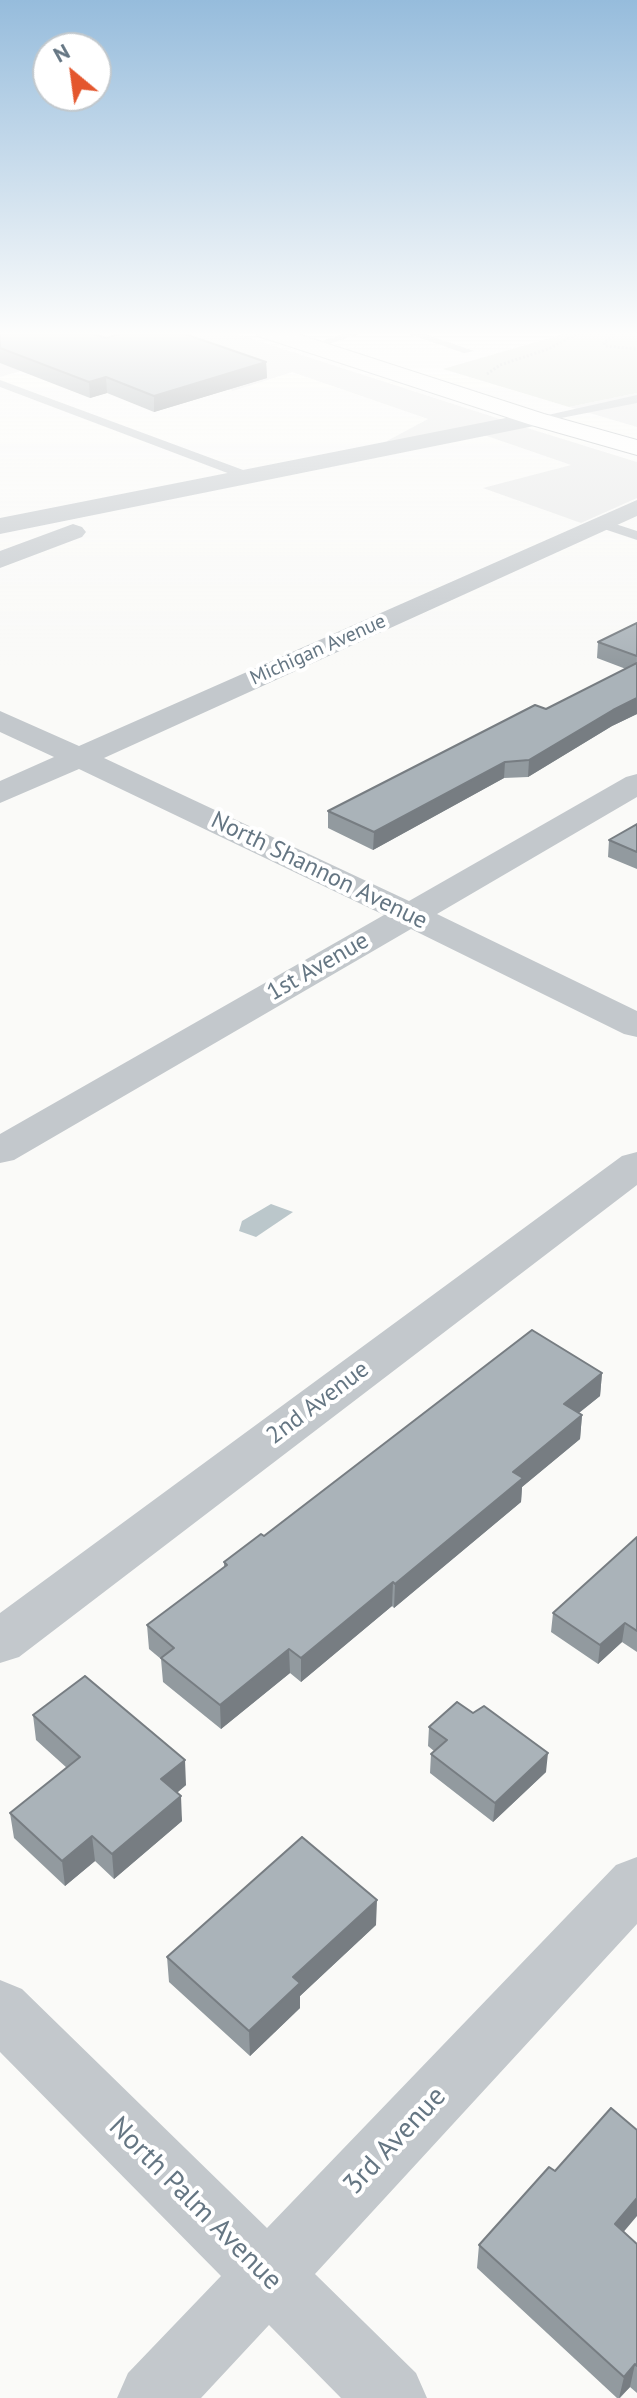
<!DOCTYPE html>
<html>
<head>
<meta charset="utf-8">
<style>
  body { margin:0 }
  #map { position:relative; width:637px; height:2398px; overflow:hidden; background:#fafaf8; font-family:"PT Sans",sans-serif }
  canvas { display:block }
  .north { position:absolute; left:32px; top:32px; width:80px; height:80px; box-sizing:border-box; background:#fff; border:2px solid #c1c8cd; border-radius:50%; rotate:331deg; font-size:22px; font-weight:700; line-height:32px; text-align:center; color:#657683 }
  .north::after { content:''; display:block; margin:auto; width:28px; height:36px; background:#e4572e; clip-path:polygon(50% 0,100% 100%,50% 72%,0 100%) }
</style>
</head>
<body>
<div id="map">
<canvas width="637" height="2398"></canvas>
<div class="north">N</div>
</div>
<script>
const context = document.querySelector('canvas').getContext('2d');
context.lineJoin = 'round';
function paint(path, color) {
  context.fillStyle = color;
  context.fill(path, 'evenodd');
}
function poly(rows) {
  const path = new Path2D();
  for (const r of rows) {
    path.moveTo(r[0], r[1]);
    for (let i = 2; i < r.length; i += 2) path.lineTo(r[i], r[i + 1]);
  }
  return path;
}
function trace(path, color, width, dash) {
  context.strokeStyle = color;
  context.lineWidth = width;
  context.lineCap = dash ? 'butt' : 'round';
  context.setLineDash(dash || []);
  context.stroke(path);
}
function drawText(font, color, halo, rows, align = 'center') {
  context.font = font + ' "PT Sans",sans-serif';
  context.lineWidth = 8;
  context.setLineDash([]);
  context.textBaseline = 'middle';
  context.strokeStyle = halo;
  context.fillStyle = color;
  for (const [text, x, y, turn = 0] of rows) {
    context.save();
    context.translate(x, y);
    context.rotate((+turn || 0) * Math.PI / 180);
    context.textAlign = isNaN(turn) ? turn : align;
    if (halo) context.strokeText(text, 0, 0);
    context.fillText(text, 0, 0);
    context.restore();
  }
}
paint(poly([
  [0,331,227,331,503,420,388,444,387,441,428,419,292,372,233,391,103,347,0,377],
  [637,393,637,427,569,407],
  [524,427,637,462,637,498,581,523,483,488,571,465,484,435]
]), '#e8e9e9');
paint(poly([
  [574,331,637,331,637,393,569,407,443,369]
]), '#dadfd7');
paint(poly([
  [271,1204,293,1212,256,1237,239,1231,242,1221]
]), '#bbc7cb');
const primary = poly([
  [255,331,288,331,544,414,637,440,637,455,528,424,258,336,255,331]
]);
trace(primary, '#b5babe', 2);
trace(poly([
  [608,331,614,335,604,343,605,346,637,349],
  [487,374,500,365,548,349,583,331]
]), '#bbbfc2', 3, [2, 2]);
paint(poly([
  [352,331,368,331,313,349,307,346,352,331],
  [400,331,416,331,474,351,464,353,400,331],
  [0,380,254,474,256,477,246,480,0,387,0,380],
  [637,395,637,403,536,423,530,419,637,395],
  [600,519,637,531,637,540,595,526,595,520,600,519]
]), '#c3c8cc');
paint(poly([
  [536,412,544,414,547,419,544,424,0,534,0,518,536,412],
  [637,500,637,516,104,758,409,901,626,777,637,774,637,797,437,914,637,1011,637,1037,624,1034,411,929,14,1160,0,1163,0,1134,384,915,79,769,0,803,0,781,54,757,0,732,0,711,79,746,637,500],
  [73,524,82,527,86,532,82,537,0,568,0,551,73,524],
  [637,1152,637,1185,19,1657,0,1663,0,1613,622,1156,637,1152],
  [637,1857,637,1924,315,2274,416,2373,427,2398,341,2398,269,2325,201,2398,117,2398,128,2373,221,2276,0,2052,0,1980,22,1989,267,2228,616,1865,637,1857]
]), '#c3c8cc');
paint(primary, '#fff');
paint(poly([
  [0,331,106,338,266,362,267,378,154,412,107,393,90,398,0,363],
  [637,623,637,714,612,726,528,777,504,778,373,850,328,828,328,811,546,709,626,669,597,658,598,642],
  [637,824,637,869,608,857,609,840],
  [602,1373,600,1396,579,1413,582,1415,580,1439,522,1487,521,1502,394,1608,392,1606,301,1682,290,1673,221,1729,163,1682,161,1659,149,1649,147,1625,224,1567,224,1562,264,1536],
  [637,1537,637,1652,622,1642,598,1664,551,1632,553,1613],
  [33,1715,186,1785,177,1793,182,1821,114,1879,95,1861,65,1886,14,1838,10,1813,67,1768,36,1740],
  [429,1727,546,1772,493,1822,430,1773,431,1754,434,1751,428,1746],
  [376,1925,300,1996,300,2008,250,2056,169,1982,167,1957],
  [624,2232,637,2244,637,2393,630,2387,620,2398,617,2398,477,2268,479,2245]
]), '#929a9f');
paint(poly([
  [266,362,267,378,154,412,154,396],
  [106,377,107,393,90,398,89,382],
  [637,698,637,714,612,726,528,777,529,760,613,710],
  [505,762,504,778,373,850,374,832],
  [602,1373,600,1396,561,1427,564,1404],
  [582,1415,580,1439,522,1487,521,1502,394,1608,395,1584,513,1472],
  [393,1582,392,1606,301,1682,301,1658],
  [625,1623,622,1642,598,1664,600,1645],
  [289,1649,290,1673,221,1729,220,1705],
  [548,1753,546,1772,493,1822,495,1803],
  [185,1760,186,1785,163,1804,161,1779],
  [181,1796,182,1821,114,1879,112,1854],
  [92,1836,95,1861,65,1886,62,1861],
  [377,1900,376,1925,300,1996,300,2008,250,2056,249,2031,293,1977],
  [637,2198,637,2216,610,2248,615,2224],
  [635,2364,630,2387,619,2398,624,2377]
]), '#777d82');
const building = poly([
  [0,331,84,331,106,338,130,331,176,331,266,362,154,396,106,377,89,382,0,348,0,331],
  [637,623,637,656,598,642,637,623],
  [637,663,637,698,613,710,529,760,505,762,374,832,328,811,535,705,546,709,637,663],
  [637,824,637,852,609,840,637,824],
  [532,1330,602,1373,564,1404,582,1415,513,1472,523,1478,395,1584,393,1582,301,1658,289,1649,220,1705,161,1658,174,1648,147,1625,227,1565,224,1562,261,1534,264,1536,532,1330],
  [637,1537,637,1631,625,1623,600,1645,553,1613,637,1537],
  [85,1676,185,1760,161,1779,181,1796,112,1854,92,1836,62,1861,10,1813,80,1757,33,1715,85,1676],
  [457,1702,473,1713,484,1706,548,1753,495,1803,431,1754,447,1740,429,1727,457,1702],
  [302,1837,377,1900,293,1977,300,1983,249,2031,167,1957,302,1837],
  [611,2108,637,2130,637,2198,615,2224,637,2244,637,2366,635,2364,624,2377,479,2245,549,2167,555,2171,611,2108]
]);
paint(building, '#aab3b9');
trace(building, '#777d82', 2);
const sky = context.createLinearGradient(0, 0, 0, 667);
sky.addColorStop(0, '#96bcdc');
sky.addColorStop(0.5, '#fdfdfc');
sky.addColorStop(1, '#fdfdfc00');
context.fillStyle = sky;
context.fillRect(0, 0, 637, 667);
drawText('20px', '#657683', '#fff', [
  ["Michigan Avenue",318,650,-24]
]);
drawText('24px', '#657683', '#fff', [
  ["North Shannon Avenue",319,871,26],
  ["1st Avenue",318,967,-30],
  ["2nd Avenue",318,1403,-37]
]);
drawText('28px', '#657683', '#fff', [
  ["3rd Avenue",395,2141,-47],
  ["North Palm Avenue",195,2204,45]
]);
</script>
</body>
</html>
